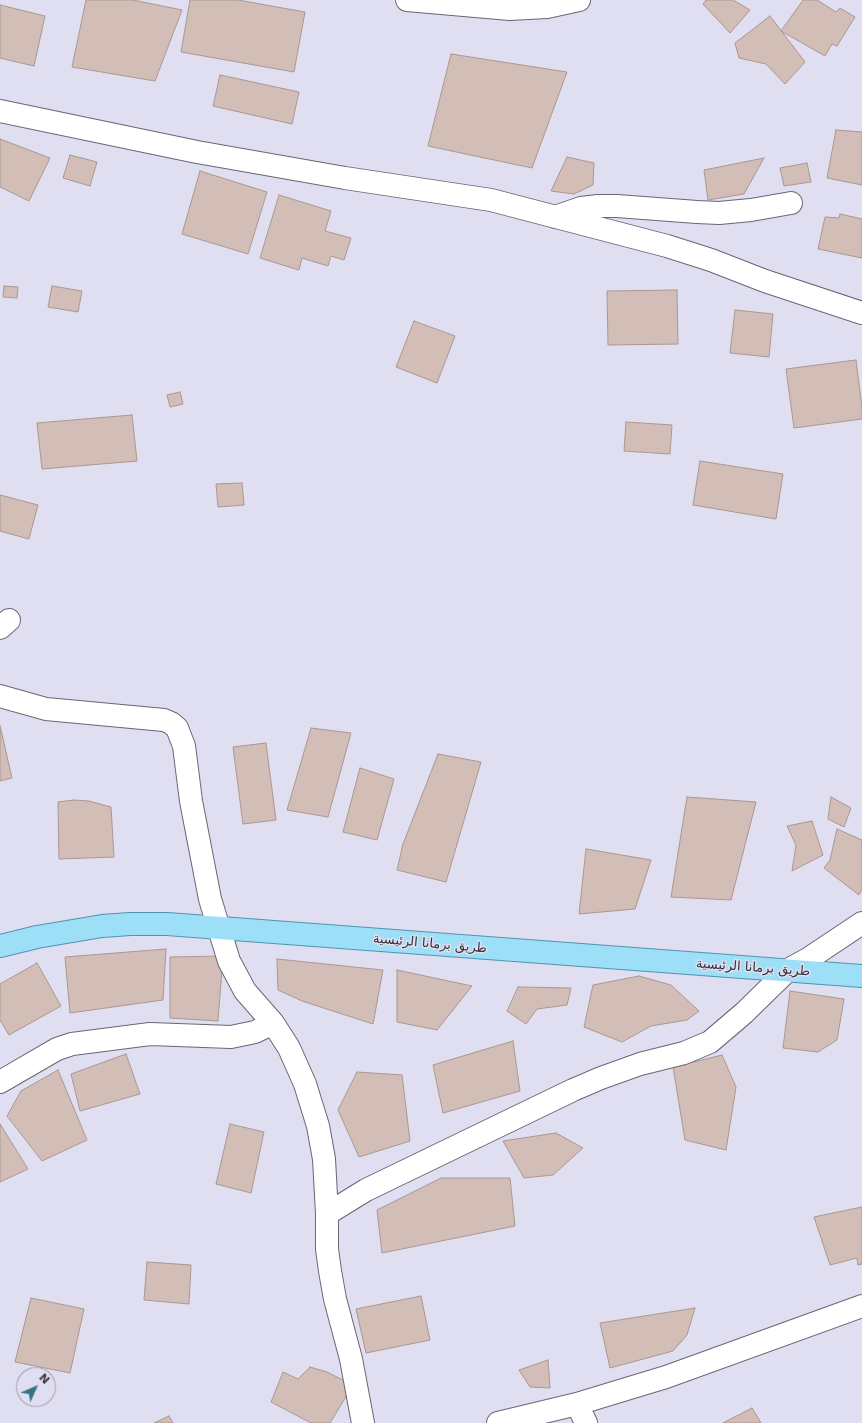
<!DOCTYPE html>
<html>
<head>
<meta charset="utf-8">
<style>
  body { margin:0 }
  #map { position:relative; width:862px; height:1423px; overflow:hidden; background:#e0def1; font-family:"DejaVu Sans",sans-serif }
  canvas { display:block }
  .north { position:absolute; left:16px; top:1367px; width:40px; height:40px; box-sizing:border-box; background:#e0def1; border:1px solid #9b99a8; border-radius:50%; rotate:45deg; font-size:11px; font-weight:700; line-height:16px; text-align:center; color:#33323a }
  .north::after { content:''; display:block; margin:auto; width:14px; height:18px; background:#367389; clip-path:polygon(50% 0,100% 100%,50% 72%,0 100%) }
</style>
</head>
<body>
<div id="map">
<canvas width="862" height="1423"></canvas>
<div class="north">N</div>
</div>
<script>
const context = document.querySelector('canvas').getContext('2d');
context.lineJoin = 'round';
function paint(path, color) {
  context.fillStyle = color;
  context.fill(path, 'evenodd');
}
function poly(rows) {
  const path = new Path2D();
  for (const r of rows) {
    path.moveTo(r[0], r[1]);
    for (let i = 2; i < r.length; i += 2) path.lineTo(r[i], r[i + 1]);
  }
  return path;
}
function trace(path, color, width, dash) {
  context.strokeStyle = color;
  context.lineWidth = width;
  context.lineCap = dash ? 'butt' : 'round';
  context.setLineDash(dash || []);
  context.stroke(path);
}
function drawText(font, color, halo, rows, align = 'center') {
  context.font = font + ' "DejaVu Sans","Noto Naskh Arabic",sans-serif';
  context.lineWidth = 3;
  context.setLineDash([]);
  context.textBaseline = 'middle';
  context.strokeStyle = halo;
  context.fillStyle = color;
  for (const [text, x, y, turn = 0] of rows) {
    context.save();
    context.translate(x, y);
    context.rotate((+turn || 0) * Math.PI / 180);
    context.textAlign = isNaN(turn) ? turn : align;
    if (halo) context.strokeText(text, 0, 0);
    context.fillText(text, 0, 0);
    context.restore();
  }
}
const building = poly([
  [86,0,133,0,182,10,155,81,72,67,86,0],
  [190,0,238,0,305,12,294,72,181,52,190,0],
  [706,0,733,0,750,10,730,33,703,4,706,0],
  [803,0,817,0,836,12,840,8,855,17,837,46,832,44,825,56,781,31,803,0],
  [0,5,45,16,34,66,0,58,0,5],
  [770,16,805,62,785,84,766,64,739,58,735,43,770,16],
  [451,54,567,72,532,168,428,146,451,54],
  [220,75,299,92,292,124,213,106,220,75],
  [836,130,862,132,862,185,827,178,836,130],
  [0,139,50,158,29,201,0,187,0,139],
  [70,155,97,162,90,186,63,178,70,155],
  [567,157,594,163,593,185,574,194,551,191,567,157],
  [764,158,744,194,708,200,704,170,764,158],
  [807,163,811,182,784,186,780,168,807,163],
  [200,171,267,192,248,254,182,234,200,171],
  [279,195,331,211,325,231,351,238,344,260,331,256,328,266,302,258,299,270,260,258,279,195],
  [840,214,862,219,862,258,818,249,825,217,839,218,840,214],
  [4,286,18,287,17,298,3,297,4,286],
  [52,286,82,291,78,312,48,307,52,286],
  [677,290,678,344,608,345,607,291,677,290],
  [735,310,773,314,769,357,730,353,735,310],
  [414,321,455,336,437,383,396,367,414,321],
  [856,360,862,408,862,419,794,428,786,369,856,360],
  [180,392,183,404,170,407,167,395,180,392],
  [132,415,137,461,42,469,37,423,132,415],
  [626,422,672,425,670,454,624,451,626,422],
  [700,461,783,474,776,519,693,505,700,461],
  [242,483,244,505,218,507,216,484,242,483],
  [0,495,38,505,29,539,0,531,0,495],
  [0,726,12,778,0,781,0,726],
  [311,728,351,733,328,817,287,810,311,728],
  [266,743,276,820,243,824,233,747,266,743],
  [438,754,481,762,446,882,397,870,403,844,438,754],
  [360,768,394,779,377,840,343,832,360,768],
  [687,797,756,802,731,900,671,897,687,797],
  [831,797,851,808,844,827,828,819,831,797],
  [74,800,89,801,111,807,114,857,59,859,58,802,74,800],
  [812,821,823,855,792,871,796,845,787,826,812,821],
  [837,829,862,840,862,889,859,895,824,868,830,860,837,829],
  [586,849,651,860,635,909,579,914,586,849],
  [166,949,163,1000,70,1013,65,957,166,949],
  [223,956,218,1021,170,1018,170,957,223,956],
  [277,959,383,970,373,1024,302,1001,278,990,277,959],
  [37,963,61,1006,9,1035,0,1020,0,984,37,963],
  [397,970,472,986,437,1030,397,1022,397,970],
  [639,976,671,985,699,1011,687,1020,651,1026,622,1042,584,1027,593,985,639,976],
  [518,987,571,988,567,1005,537,1009,526,1024,507,1011,518,987],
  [790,991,844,999,837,1040,818,1052,783,1048,790,991],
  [513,1041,520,1091,443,1113,433,1065,513,1041],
  [126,1054,140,1094,80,1111,71,1074,126,1054],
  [722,1055,736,1087,726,1150,685,1140,673,1067,722,1055],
  [58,1070,87,1140,42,1161,7,1116,21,1091,58,1070],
  [357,1072,402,1075,410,1141,359,1157,338,1110,357,1072],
  [0,1124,28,1169,0,1182,0,1124],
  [230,1124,264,1132,251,1193,216,1184,230,1124],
  [556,1133,583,1148,553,1175,524,1178,503,1141,556,1133],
  [441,1178,510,1178,515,1226,382,1253,377,1210,441,1178],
  [862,1207,862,1264,858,1265,857,1258,830,1265,814,1217,862,1207],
  [147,1262,191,1265,189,1304,144,1300,147,1262],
  [421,1296,430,1340,366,1353,356,1309,421,1296],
  [31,1298,84,1309,70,1373,15,1362,31,1298],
  [695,1308,687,1335,673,1351,610,1368,600,1323,695,1308],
  [548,1360,550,1388,530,1387,519,1370,548,1360],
  [310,1367,327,1372,353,1385,330,1423,311,1423,271,1402,283,1372,298,1379,310,1367],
  [752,1408,761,1423,723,1423,752,1408],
  [169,1416,173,1423,154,1423,169,1416]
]);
paint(building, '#d2beb6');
trace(building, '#aa978f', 1);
const minor = poly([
  [407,0,510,9,547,7,579,0],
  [0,111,197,152,345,178,491,200,667,246,711,260,765,281,862,313],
  [555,217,581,208,598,206,617,206,697,212,719,213,751,210,791,203],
  [0,628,9,620],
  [0,696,46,709,164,720,171,723,177,728,184,746,191,801,210,899,229,961,245,991,273,1023,289,1048,305,1084,318,1126,324,1159,327,1214,327,1249,330,1271,335,1299,351,1359,363,1423],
  [0,1082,57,1049,72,1044,150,1034,231,1037,255,1032,273,1023],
  [327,1214,366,1190,573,1090,601,1078,640,1064,684,1053,710,1042,744,1013,788,970,808,959,862,923],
  [577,1404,586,1423],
  [498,1423,577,1404,666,1377,862,1306]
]);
const major = poly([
  [0,946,37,937,102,926,130,924,167,924,862,976]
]);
trace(minor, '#696676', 24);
trace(major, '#4e94b2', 24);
trace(minor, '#fff', 22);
trace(major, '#9edff8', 22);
drawText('13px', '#33323a', '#e0def1', [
  ["طريق برمانا الرئيسية",430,944,5],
  ["طريق برمانا الرئيسية",753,968,4]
]);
</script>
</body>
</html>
